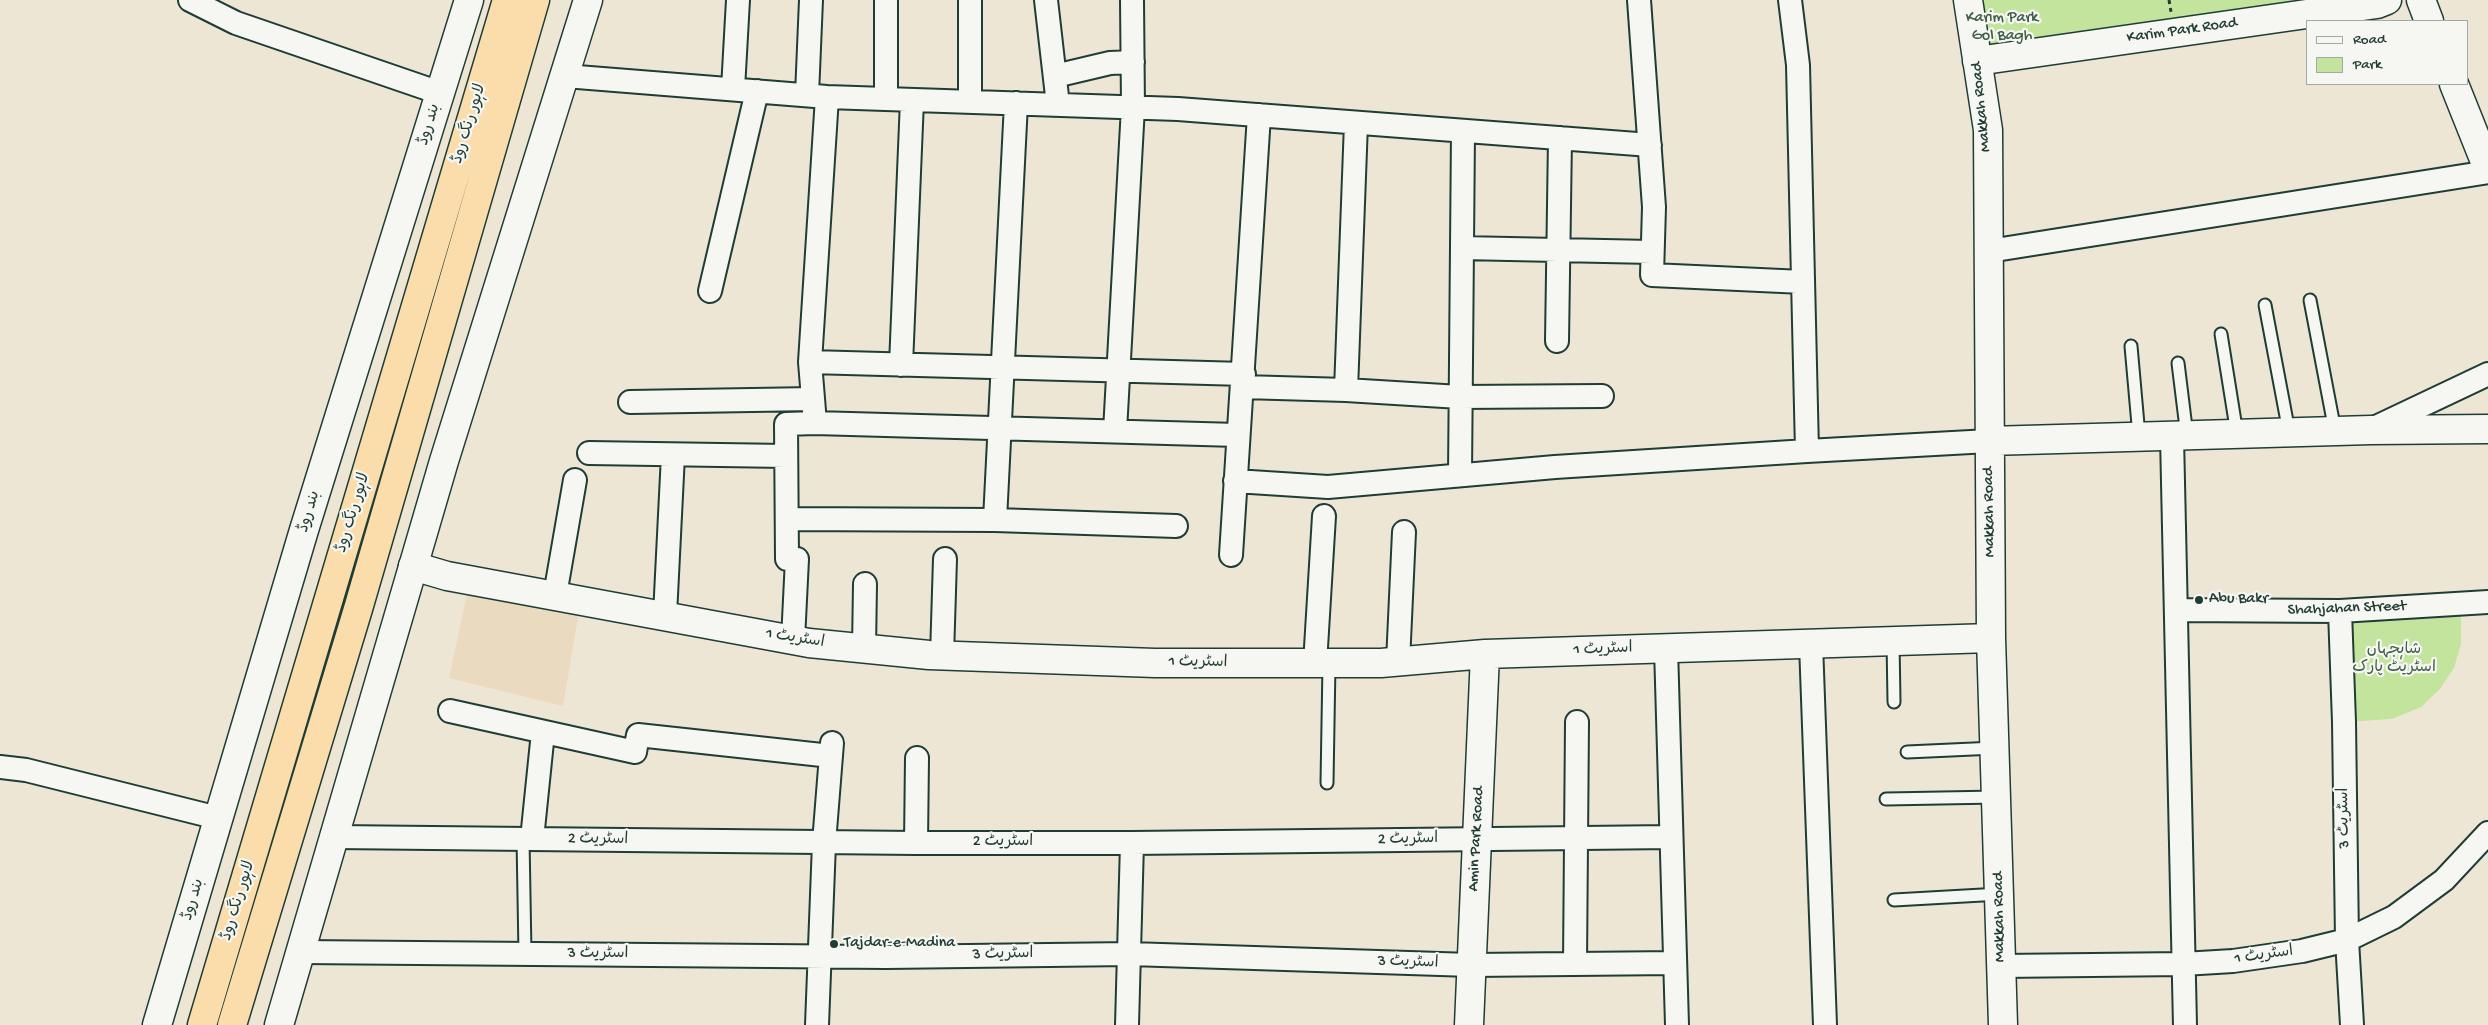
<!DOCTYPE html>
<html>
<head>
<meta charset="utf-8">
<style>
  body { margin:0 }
  #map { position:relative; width:2488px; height:1025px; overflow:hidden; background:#eee6d5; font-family:"Gochi Hand",sans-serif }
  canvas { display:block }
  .legend { position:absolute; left:2306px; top:20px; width:162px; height:65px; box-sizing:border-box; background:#f6f6f2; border:1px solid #a0aca6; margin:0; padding:6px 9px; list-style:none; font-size:15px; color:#1f3d34 }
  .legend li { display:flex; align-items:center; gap:10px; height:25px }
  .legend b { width:25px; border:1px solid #a0aca6 }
</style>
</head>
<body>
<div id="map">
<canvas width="2488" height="1025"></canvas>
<ul class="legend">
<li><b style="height:6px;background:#f6f6f2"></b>Road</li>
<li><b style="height:14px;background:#c3e49d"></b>Park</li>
</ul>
</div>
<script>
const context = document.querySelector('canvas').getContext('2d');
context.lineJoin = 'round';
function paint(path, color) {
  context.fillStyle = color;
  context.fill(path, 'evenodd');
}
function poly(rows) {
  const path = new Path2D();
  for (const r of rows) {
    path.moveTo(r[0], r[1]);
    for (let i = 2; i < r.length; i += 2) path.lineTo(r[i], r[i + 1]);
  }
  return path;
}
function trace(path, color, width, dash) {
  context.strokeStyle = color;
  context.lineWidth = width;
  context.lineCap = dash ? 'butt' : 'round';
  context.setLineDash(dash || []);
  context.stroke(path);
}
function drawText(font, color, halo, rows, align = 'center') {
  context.font = font + ' "Gochi Hand","Playpen Sans Arabic",sans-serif';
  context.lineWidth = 4.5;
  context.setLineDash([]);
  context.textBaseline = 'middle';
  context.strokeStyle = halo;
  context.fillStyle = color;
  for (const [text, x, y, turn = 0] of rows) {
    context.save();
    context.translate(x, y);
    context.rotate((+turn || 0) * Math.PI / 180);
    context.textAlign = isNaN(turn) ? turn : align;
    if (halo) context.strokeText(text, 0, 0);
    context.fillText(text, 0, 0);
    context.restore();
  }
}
paint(poly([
  [470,580,581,600,563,706,449,678]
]), '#e9dac0');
paint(poly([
  [1968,0,2387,0,1977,61],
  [2461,603,2461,644,2454,668,2439,690,2421,707,2392,719,2344,722,2340,611]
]), '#c3e49d');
const service = poly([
  [2310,300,2335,431],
  [2265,305,2289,432],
  [2221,334,2237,434],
  [2131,346,2139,436],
  [2178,363,2187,436],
  [1893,641,1894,702],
  [1907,752,1995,748],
  [1327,783,1329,664],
  [1886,799,1997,797],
  [523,838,525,954],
  [1894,900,2000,894]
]);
const minor = poly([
  [190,0,236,23,440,93],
  [886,0,886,99],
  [1046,0,1058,105],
  [1639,0,1654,207,1652,275,1803,282],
  [1790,0,1798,65,1807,451,1989,441],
  [565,76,827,97,1178,109,1650,145],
  [1055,76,1110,63,1133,62],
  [733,89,738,0],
  [807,95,811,0],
  [970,102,970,0],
  [1462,248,1652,252],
  [1989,251,2488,172],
  [710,291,757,91],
  [1557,341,1560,138],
  [810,362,1244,374],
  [901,365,912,100],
  [1243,387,1346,390,1460,397,1602,396],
  [1346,390,1356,123],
  [630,402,813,399],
  [815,423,810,362,827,97],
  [2372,429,2488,374],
  [1115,431,1133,107,1132,0],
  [2172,437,2185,1025],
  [589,453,786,456],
  [1460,475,1463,131],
  [1235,481,1328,487,1555,467,1807,451],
  [787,519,995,520,1176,526],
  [995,520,1016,103],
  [1231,555,1259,115],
  [555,595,575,480],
  [2176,610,2340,611,2488,602],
  [2340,611,2344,722,2347,940,2352,1025],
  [665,615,673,455],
  [793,640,797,559,787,559,786,424,815,423,1237,435],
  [1811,644,1825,1025],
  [1666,648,1677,1025],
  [864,649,865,584],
  [942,656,945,559],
  [1398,662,1404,532],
  [1315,664,1324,516],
  [450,711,635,752,638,735,831,756],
  [0,767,26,770,218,818],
  [335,837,916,843,1132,843,1671,837],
  [532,839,543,732],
  [916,843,917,758],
  [300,952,886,957,1130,954,1471,965,1675,963],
  [1575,964,1577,722],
  [2001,966,2183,964,2233,961,2302,951,2347,940,2394,917,2444,880,2488,833],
  [817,1025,824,843,832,743],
  [1127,1025,1132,843]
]);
const tertiary = poly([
  [1968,0,1988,130,1991,638,2003,1025],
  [2421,0,2429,21],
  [1977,61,2377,4,2387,0],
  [2454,84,2488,169],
  [1989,441,2371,430,2488,429],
  [413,566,447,576,809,643,929,655,1155,663,1381,663,1485,654,1991,638],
  [1469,1025,1485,654]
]);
const secondary = poly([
  [157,1025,304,530,469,0],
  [279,1025,444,461,588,0]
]);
const motorway = poly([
  [202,1025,507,0],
  [232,1025,358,609,535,0]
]);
trace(service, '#1f3d34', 15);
trace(minor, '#1f3d34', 26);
trace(tertiary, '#1f3d34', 31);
trace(secondary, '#1f3d34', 31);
trace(motorway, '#1f3d34', 31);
trace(poly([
  [2169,0,2171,12]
]), '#1f3d34', 3, [4, 4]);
trace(service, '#f6f6f2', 11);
trace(minor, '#f6f6f2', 22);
trace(tertiary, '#f6f6f2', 28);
trace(secondary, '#f6f6f2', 28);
trace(motorway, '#faddab', 28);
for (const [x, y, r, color] of [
  [2199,600,5,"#1f3d34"],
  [834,944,5,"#1f3d34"]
]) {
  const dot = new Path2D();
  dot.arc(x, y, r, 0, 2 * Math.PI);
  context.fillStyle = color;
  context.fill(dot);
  trace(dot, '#f6f6f2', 2);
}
drawText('16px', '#405e49', '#f6f6f2', [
  ["Karim Park",2002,19],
  ["Gol Bagh",2002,37],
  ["شاہجہاں",2394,651],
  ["اسٹریٹ پارک",2394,669]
]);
drawText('16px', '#1f3d34', '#f6f6f2', [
  ["Karim Park Road",2182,31,-8],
  ["Makkah Road",1982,107,-96],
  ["لاہور رنگ روڈ",470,124,-73],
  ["بند روڈ",430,125,-73],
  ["بند روڈ",310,512,-73],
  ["Makkah Road",1990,512,-91],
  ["لاہور رنگ روڈ",354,513,-73],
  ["Shahjahan Street",2347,609,-2],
  ["اسٹریٹ 1",795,639,9],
  ["اسٹریٹ 1",1603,650,-2],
  ["اسٹریٹ 1",1198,663,1],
  ["اسٹریٹ 3",2345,818,-91],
  ["Amin Park Road",1477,839,-87],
  ["اسٹریٹ 2",598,840,1],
  ["اسٹریٹ 2",1408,840,-1],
  ["اسٹریٹ 2",1003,843],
  ["بند روڈ",194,900,-73],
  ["لاہور رنگ روڈ",239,901,-73],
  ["Makkah Road",2000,917,-91],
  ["اسٹریٹ 3",598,955],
  ["اسٹریٹ 3",1003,955,-1],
  ["اسٹریٹ 1",2264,956,-8],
  ["اسٹریٹ 3",1408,963,2]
]);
drawText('16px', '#1f3d34', '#f6f6f2', [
  ["Abu Bakr",2209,600],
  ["Tajdar-e-Madina",844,944]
], 'left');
</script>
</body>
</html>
